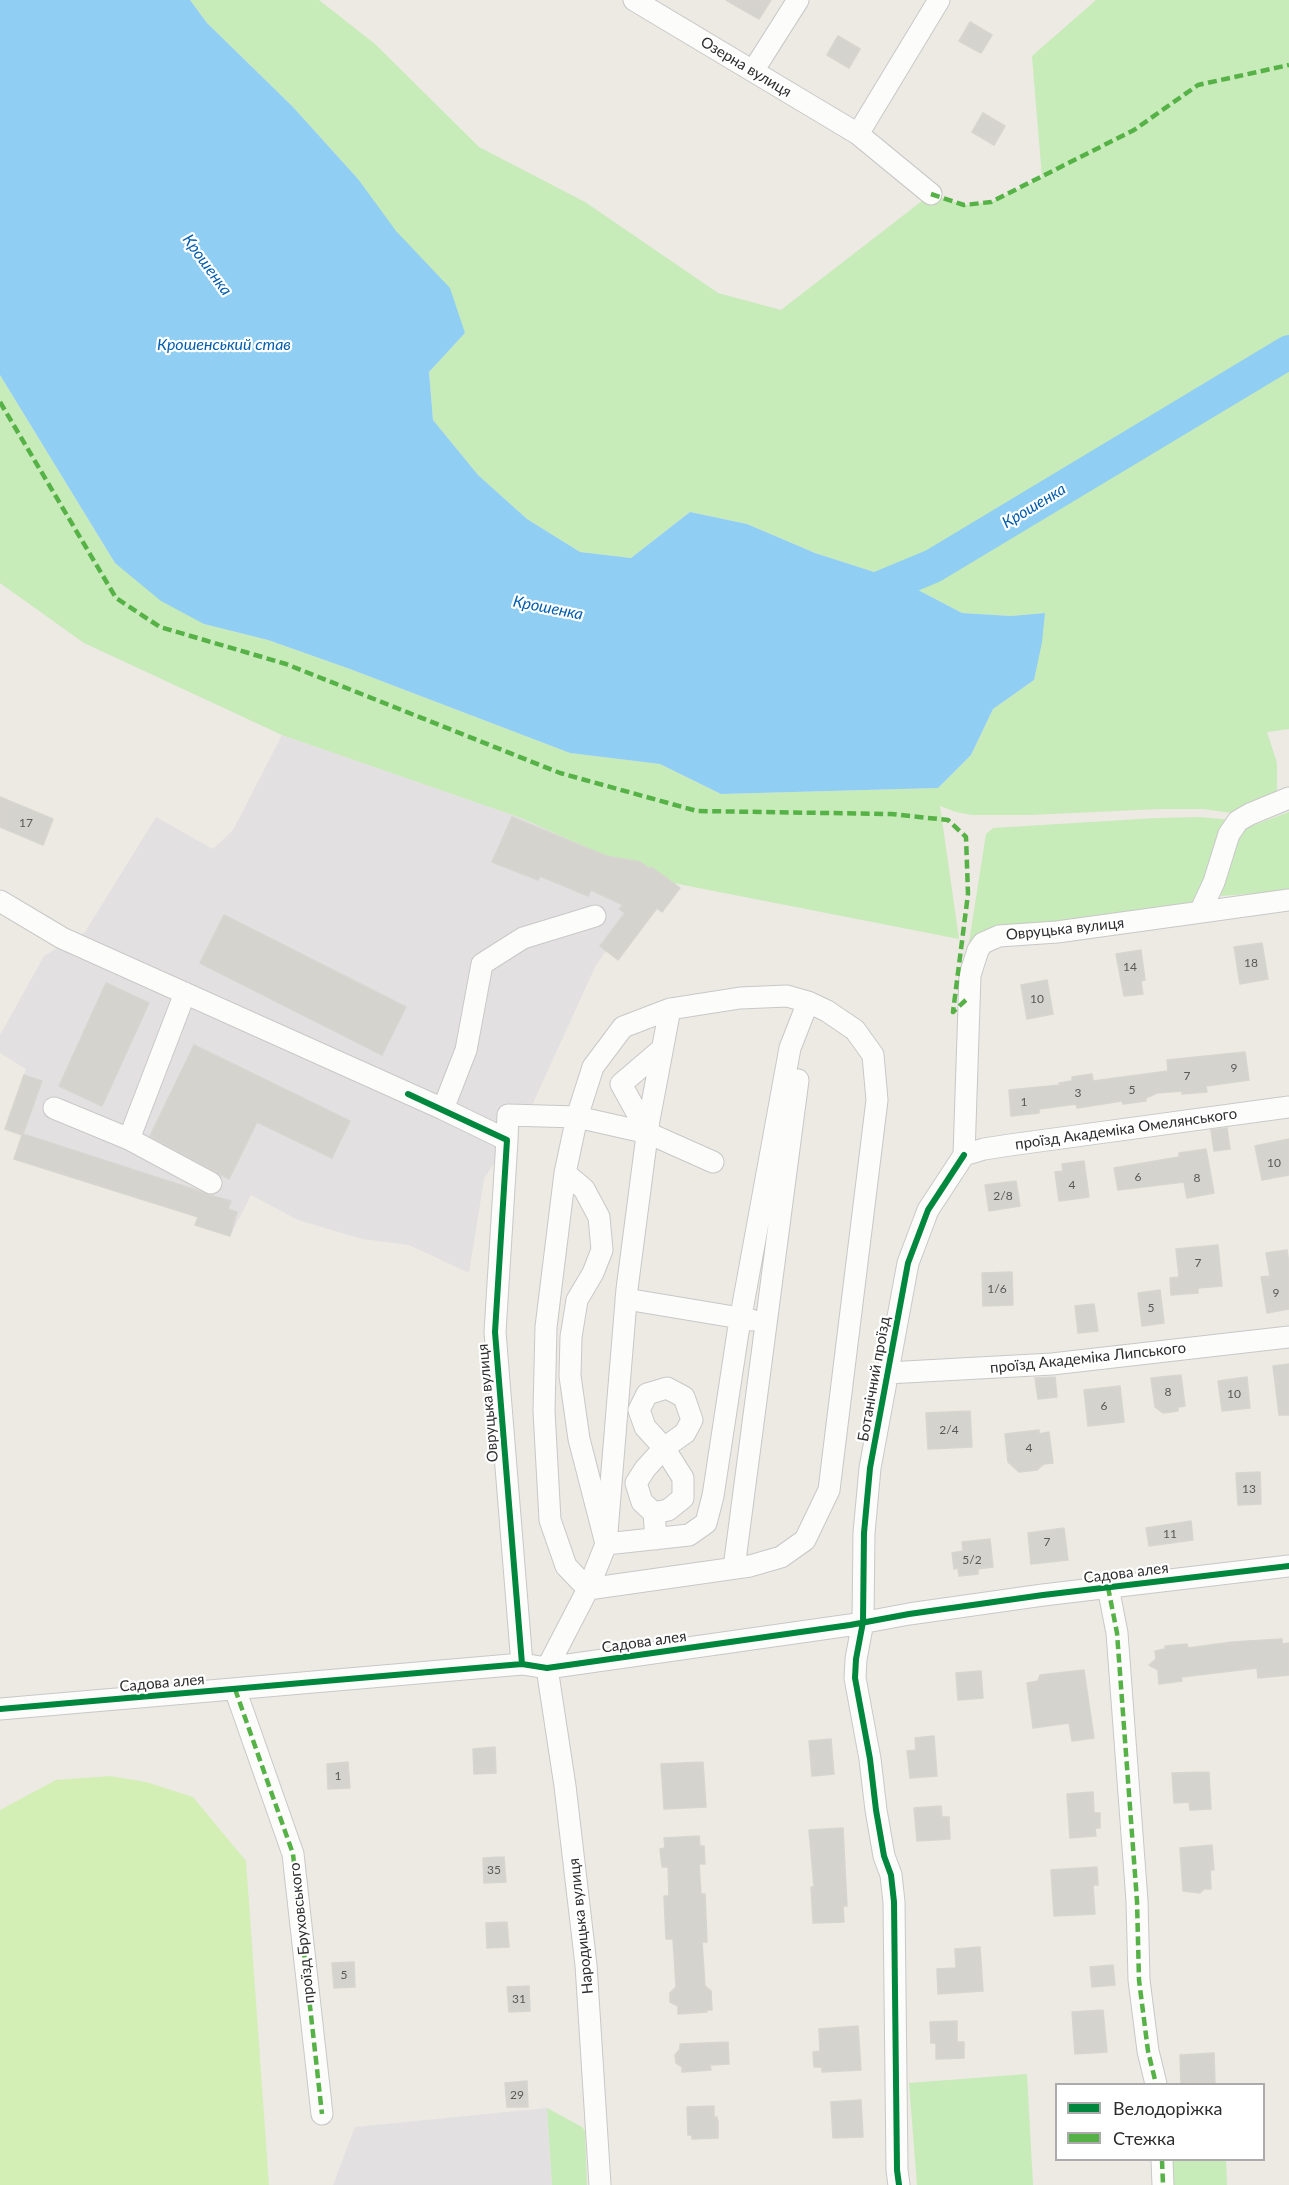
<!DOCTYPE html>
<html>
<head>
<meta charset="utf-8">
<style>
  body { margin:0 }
  #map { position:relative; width:1289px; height:2185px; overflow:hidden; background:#eceae3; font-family:Lato,sans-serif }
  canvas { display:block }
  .legend { position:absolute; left:1055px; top:2083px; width:210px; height:78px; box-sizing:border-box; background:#fff; border:2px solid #ababab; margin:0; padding:8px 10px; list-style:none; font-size:18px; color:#2e2e2e }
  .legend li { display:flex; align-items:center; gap:12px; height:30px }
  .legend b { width:30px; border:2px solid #ababab }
</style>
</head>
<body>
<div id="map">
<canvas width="1289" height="2185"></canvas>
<ul class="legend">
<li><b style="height:8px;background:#00873e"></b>Велодоріжка</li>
<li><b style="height:8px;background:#56b246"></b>Стежка</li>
</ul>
</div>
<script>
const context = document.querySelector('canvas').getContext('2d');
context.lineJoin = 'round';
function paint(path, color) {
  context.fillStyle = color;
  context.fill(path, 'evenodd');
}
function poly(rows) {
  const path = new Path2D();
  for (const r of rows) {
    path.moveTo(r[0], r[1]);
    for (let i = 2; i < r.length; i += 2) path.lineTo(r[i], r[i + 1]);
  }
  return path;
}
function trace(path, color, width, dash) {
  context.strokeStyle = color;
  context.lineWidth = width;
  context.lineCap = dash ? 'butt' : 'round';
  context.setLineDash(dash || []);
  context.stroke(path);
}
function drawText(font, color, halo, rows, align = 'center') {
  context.font = font + ' Lato,sans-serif';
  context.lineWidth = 4.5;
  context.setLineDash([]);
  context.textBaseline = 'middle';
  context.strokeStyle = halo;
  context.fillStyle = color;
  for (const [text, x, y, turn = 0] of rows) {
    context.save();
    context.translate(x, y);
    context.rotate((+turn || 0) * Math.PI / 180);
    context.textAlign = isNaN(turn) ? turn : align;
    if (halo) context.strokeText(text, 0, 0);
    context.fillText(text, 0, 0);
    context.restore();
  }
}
paint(poly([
  [282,735,521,818,658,880,596,965,533,1103,484,1179,469,1273,409,1245,362,1239,298,1220,251,1195,230,1236,195,1225,198,1217,14,1159,22,1135,5,1129,26,1069,0,1053,0,1035,44,956,85,932,156,817,213,849,233,830],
  [547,2108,552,2185,333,2185,355,2127]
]), '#e3e0e2');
paint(poly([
  [190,0,319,0,375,44,479,147,585,202,718,293,781,310,931,194,964,205,991,202,1042,177,1032,56,1096,0,1289,0,1289,729,1267,732,1277,763,1277,799,1232,813,1203,809,1159,809,1030,815,972,815,956,812,940,806,959,939,658,880,521,818,282,735,84,643,0,583,0,375,115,563,204,624,268,640,350,669,570,753,660,764,721,794,938,788,971,755,993,709,1034,680,1045,613,1011,616,962,613,899,580,815,553,747,524,690,512,631,558,580,552,527,519,478,475,433,420,429,372,465,333,358,179,293,107,207,23],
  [1289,812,1289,891,1221,896,1223,880,1229,863,1238,841,1246,828],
  [1200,817,1231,820,1194,902,1185,908,968,949,986,834,993,828,1157,818],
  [1027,2074,1033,2185,917,2185,909,2083],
  [547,2108,582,2127,585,2131,587,2185,552,2185],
  [1171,2160,1226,2160,1227,2185,1174,2185]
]), '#c7ebb9');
paint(poly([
  [110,1776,146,1782,193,1797,246,1861,269,2185,0,2185,0,1810,56,1780]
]), '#d3efb6');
paint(poly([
  [0,0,190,0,207,23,293,107,358,179,396,231,450,288,465,333,429,372,433,420,478,475,527,519,580,552,631,558,690,512,747,524,815,553,899,580,962,613,1011,616,1045,613,1042,642,1034,680,993,709,971,755,938,788,721,794,660,764,570,753,350,669,268,640,204,624,161,601,115,563,0,375]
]), '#90cef4');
trace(poly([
  [856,598,933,566,1289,352]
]), '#90cef4', 34);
const building = poly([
  [726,0,771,0,759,19,726,0],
  [970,22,992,35,981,53,959,41,970,22],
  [838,36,860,49,849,68,827,55,838,36],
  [983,113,1005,126,994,145,972,132,983,113],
  [0,797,53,819,43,845,0,827,0,797],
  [512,817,606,856,640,862,650,869,651,867,680,888,662,912,657,908,618,960,600,946,625,913,619,909,623,905,591,890,588,896,540,876,538,880,492,862,512,817],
  [224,915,406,1007,382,1055,200,963,224,915],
  [1262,943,1268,979,1240,984,1234,947,1262,943],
  [1141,950,1145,980,1141,981,1143,994,1124,996,1116,954,1141,950],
  [1047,980,1053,1014,1027,1019,1021,985,1047,980],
  [106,983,149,1003,102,1106,59,1086,106,983],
  [194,1045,350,1121,332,1158,257,1122,229,1179,150,1136,194,1045],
  [1245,1052,1249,1080,1206,1086,1207,1092,1182,1094,1182,1091,1157,1093,1146,1098,1146,1101,1123,1104,1122,1101,1077,1108,1076,1104,1039,1109,1039,1113,1011,1116,1009,1090,1060,1085,1059,1083,1072,1081,1072,1077,1092,1074,1093,1081,1168,1071,1167,1060,1245,1052],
  [24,1075,42,1081,23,1134,196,1190,206,1194,231,1201,228,1209,237,1212,230,1236,195,1225,198,1217,14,1159,22,1135,5,1129,24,1075],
  [1227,1128,1230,1149,1214,1151,1211,1130,1227,1128],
  [1289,1139,1289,1175,1262,1180,1255,1146,1289,1139],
  [1206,1149,1214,1193,1187,1198,1184,1182,1118,1190,1114,1168,1179,1157,1179,1153,1206,1149],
  [1084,1161,1089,1197,1059,1201,1055,1172,1063,1171,1062,1164,1084,1161],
  [1016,1181,1020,1206,989,1211,985,1185,1016,1181],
  [1218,1245,1222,1286,1198,1288,1198,1293,1171,1295,1170,1278,1179,1277,1176,1249,1218,1245],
  [1287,1250,1289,1264,1289,1309,1267,1313,1261,1277,1270,1276,1266,1253,1287,1250],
  [1012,1272,1013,1305,983,1306,982,1273,1012,1272],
  [1160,1290,1164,1323,1142,1326,1138,1293,1160,1290],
  [1094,1304,1098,1331,1078,1333,1075,1306,1094,1304],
  [1289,1364,1289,1415,1279,1415,1273,1366,1289,1364],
  [1181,1375,1185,1406,1178,1407,1178,1411,1163,1413,1155,1407,1151,1378,1181,1375],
  [1055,1377,1057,1397,1038,1399,1035,1378,1055,1377],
  [1247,1377,1250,1408,1222,1411,1218,1381,1247,1377],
  [1120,1386,1124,1422,1088,1426,1084,1390,1120,1386],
  [970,1411,972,1447,928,1449,926,1413,970,1411],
  [1039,1430,1039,1434,1049,1432,1053,1463,1044,1464,1037,1470,1019,1472,1008,1462,1005,1434,1039,1430],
  [1260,1472,1261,1504,1238,1505,1236,1473,1260,1472],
  [1191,1521,1193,1540,1149,1546,1146,1528,1191,1521],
  [1064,1528,1068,1560,1031,1564,1028,1533,1064,1528],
  [990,1539,993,1567,978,1569,978,1574,959,1576,958,1568,954,1569,952,1553,963,1551,962,1542,990,1539],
  [1282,1639,1282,1644,1289,1643,1289,1675,1258,1678,1257,1668,1181,1677,1182,1681,1159,1684,1158,1670,1149,1665,1156,1659,1155,1651,1165,1649,1165,1646,1187,1644,1188,1648,1232,1642,1282,1639],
  [1084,1670,1094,1738,1072,1741,1069,1723,1033,1728,1027,1683,1038,1681,1040,1675,1084,1670],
  [981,1671,983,1698,958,1700,956,1673,981,1671],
  [934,1736,937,1776,910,1778,907,1751,916,1750,915,1738,934,1736],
  [831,1739,834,1774,812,1776,809,1741,831,1739],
  [495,1747,496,1773,474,1774,473,1749,495,1747],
  [348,1762,350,1788,328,1789,327,1764,348,1762],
  [703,1762,706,1807,664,1809,661,1764,703,1762],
  [1209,1772,1211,1809,1190,1810,1189,1802,1174,1803,1172,1773,1209,1772],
  [1093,1792,1094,1813,1100,1813,1100,1828,1095,1828,1096,1836,1070,1838,1067,1794,1093,1792],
  [941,1806,942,1817,949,1817,950,1839,917,1841,914,1808,941,1806],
  [843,1828,847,1906,843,1906,844,1922,813,1923,811,1887,814,1887,809,1830,843,1828],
  [699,1836,700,1846,704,1846,705,1864,699,1864,701,1894,705,1894,707,1942,702,1942,705,1986,711,1991,712,2010,707,2010,707,2012,678,2014,678,2006,670,2002,670,1993,676,1987,673,1939,666,1939,664,1896,669,1896,668,1867,662,1867,660,1849,665,1848,664,1838,699,1836],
  [1212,1845,1214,1870,1210,1870,1211,1889,1204,1889,1200,1893,1183,1891,1180,1848,1212,1845],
  [504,1857,506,1882,484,1883,483,1858,504,1857],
  [1097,1867,1098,1885,1093,1885,1095,1914,1054,1916,1051,1870,1097,1867],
  [507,1922,509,1947,487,1948,486,1923,507,1922],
  [980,1947,983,1991,938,1994,937,1969,956,1968,955,1949,980,1947],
  [354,1962,355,1987,334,1988,332,1963,354,1962],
  [1113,1965,1115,1985,1092,1987,1090,1967,1113,1965],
  [529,1986,530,2011,509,2012,507,1987,529,1986],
  [1103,2010,1107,2052,1075,2054,1072,2012,1103,2010],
  [957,2021,957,2042,964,2042,964,2058,936,2059,936,2043,931,2043,930,2022,957,2021],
  [858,2026,861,2070,822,2072,822,2067,814,2067,813,2052,820,2051,819,2029,858,2026],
  [728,2042,729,2064,710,2065,711,2070,682,2072,682,2067,676,2063,675,2055,680,2049,680,2044,728,2042],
  [1214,2053,1215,2085,1181,2085,1180,2055,1214,2053],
  [527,2081,528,2107,507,2107,505,2083,527,2081],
  [861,2100,863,2137,833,2138,831,2102,861,2100],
  [714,2106,714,2117,717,2117,718,2122,718,2138,692,2139,692,2135,688,2135,687,2107,714,2106]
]);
paint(building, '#d4d3ce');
trace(building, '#d7d5cf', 1.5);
const minor = poly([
  [634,0,858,134,931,194],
  [753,71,798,0],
  [858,134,939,0],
  [0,901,62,938,443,1109,507,1140,495,1332,522,1664],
  [1200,912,1214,882,1229,834,1238,821,1250,814,1289,798],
  [670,1009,649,1120,627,1289,606,1544,689,1535,706,1523,713,1496,738,1332,790,1048,808,1002],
  [54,1108,129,1139,185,993],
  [443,1109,466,1050,482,964,523,938,595,916],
  [648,1133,621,1084,662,1049],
  [129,1139,211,1183],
  [507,1140,508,1115,577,1117,648,1133,713,1162],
  [964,1155,970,975,978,950,983,943,999,936,1057,932,1289,900],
  [964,1155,984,1149,1010,1145,1289,1107],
  [565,1173,584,1189,599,1217,602,1250,593,1273,577,1300,571,1337,570,1376,579,1439,606,1544,588,1589],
  [626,1299,752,1320],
  [887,1373,1052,1364,1289,1337],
  [654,1513,668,1510,683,1498,683,1478,664,1448,645,1427,639,1410,647,1394,667,1388,684,1397,692,1420,685,1433,664,1448,645,1469,636,1483,642,1502,654,1513,656,1539],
  [734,1568,798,1080],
  [1108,1587,1117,1633,1137,1901,1139,1980,1148,2051,1156,2084],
  [547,1668,588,1589,566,1566,550,1520,544,1411,546,1327,565,1173,577,1117,593,1067,623,1027,670,1009,740,998,787,996,808,1002,827,1011,855,1030,873,1055,877,1100,829,1490,805,1540,781,1557,750,1566,588,1589],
  [547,1668,565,1786,586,1965,600,2185],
  [235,1689,293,1854,322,2114],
  [0,1709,522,1664,547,1668,850,1625,909,1614,1043,1595,1289,1566],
  [1162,2160,1163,2185],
  [899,2185,897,2170,894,1902,891,1875,884,1856,876,1810,870,1759,855,1678,856,1659,863,1622,864,1533,870,1468,908,1263,928,1210,964,1155]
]);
trace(minor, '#c9c8c8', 23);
trace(minor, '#fcfcfb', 21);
trace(poly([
  [931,194,964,205,991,202,1134,130,1198,85,1289,65],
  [0,402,116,598,160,627,286,664,560,773,697,811,891,814,948,820,966,837,968,894,953,1012,968,998],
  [1108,1587,1117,1633,1137,1901,1139,1980,1148,2051,1156,2084],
  [235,1689,293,1854,322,2114],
  [1162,2160,1163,2185]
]), '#56b246', 4.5, [9, 4.5]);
trace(poly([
  [408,1094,507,1140,495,1332,522,1664],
  [0,1709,522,1664,547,1668,850,1625,909,1614,1043,1595,1289,1566],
  [899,2185,897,2170,894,1902,891,1875,884,1856,876,1810,870,1759,855,1678,856,1659,863,1622,864,1533,870,1468,908,1263,928,1210,964,1155]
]), '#00873e', 6);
drawText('12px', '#585857', null, [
  ["17",26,823],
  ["18",1251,963],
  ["14",1130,967],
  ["10",1037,999],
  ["9",1234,1068],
  ["7",1187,1076],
  ["5",1132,1090],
  ["3",1078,1093],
  ["1",1024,1102],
  ["10",1274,1163],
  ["6",1138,1177],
  ["8",1197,1178],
  ["4",1072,1185],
  ["2/8",1003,1196],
  ["7",1198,1263],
  ["1/6",997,1289],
  ["9",1276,1293],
  ["5",1151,1308],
  ["8",1168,1392],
  ["10",1234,1394],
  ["6",1104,1406],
  ["2/4",949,1430],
  ["4",1029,1448],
  ["13",1249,1489],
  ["11",1170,1534],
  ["7",1047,1542],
  ["5/2",972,1560],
  ["1",338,1776],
  ["35",494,1870],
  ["5",344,1975],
  ["31",519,1999],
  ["29",517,2095]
]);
drawText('15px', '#2e2e2e', '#fff', [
  ["Озерна вулиця",746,67,31],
  ["Овруцька вулиця",1065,929,-6],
  ["проїзд Академіка Омелянського",1126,1129,-8],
  ["проїзд Академіка Липського",1088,1358,-6],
  ["Ботанічний проїзд",874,1379,-80],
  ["Овруцька вулиця",488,1403,-95],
  ["Садова алея",1126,1573,-7],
  ["Садова алея",644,1642,-8],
  ["Садова алея",162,1683,-5],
  ["Народицька вулиця",581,1926,-96],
  ["проїзд Бруховського",302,1933,-96]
]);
drawText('italic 16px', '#005daf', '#fff', [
  ["Крошенка",207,265,54],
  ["Крошенський став",224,345],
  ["Крошенка",1034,506,-31],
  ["Крошенка",548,608,11]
]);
</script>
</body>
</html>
